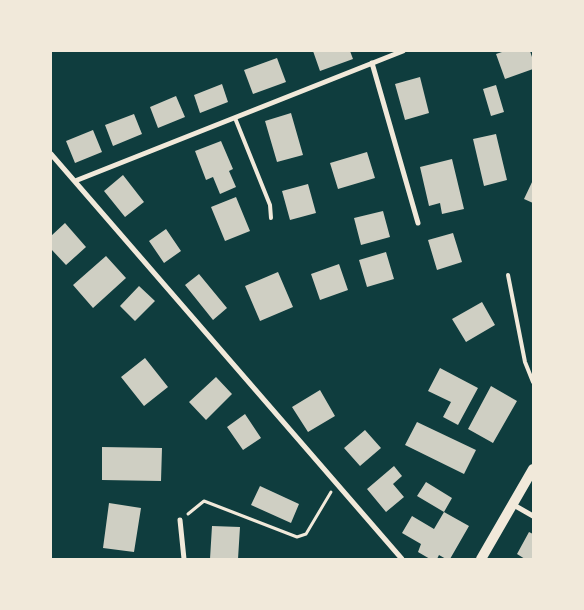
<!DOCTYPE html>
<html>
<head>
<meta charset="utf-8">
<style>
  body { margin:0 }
  #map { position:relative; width:584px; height:610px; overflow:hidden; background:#0f3d3e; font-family:"Space Grotesk",sans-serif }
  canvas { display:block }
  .frame { position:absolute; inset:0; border:52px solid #f1e9da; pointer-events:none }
</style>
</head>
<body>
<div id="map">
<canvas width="584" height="610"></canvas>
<div class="frame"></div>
</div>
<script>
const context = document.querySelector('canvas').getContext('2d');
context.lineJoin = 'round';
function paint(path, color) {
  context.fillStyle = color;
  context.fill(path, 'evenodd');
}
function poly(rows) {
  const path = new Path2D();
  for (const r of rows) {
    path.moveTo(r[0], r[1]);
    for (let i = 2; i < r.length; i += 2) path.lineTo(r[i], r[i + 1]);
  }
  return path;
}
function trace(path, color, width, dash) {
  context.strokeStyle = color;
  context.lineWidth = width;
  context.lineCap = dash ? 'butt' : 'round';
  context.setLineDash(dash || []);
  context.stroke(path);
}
paint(poly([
  [313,51,350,51,353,59,320,71],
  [505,51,530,51,533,60,533,69,505,79,496,54],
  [277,58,286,82,253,94,244,70],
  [420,77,429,113,405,120,395,84],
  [222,84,228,102,200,113,194,95],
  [496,85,504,112,491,116,483,89],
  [176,96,185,117,158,128,150,107],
  [291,113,303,155,277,162,265,121],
  [134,114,142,134,113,146,105,125],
  [93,130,102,152,75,163,66,141],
  [496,134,507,180,484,186,473,139],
  [221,141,233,169,229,171,236,187,220,194,213,177,206,180,195,151],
  [367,152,375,178,338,189,330,163],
  [452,159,464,209,442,214,440,203,429,206,420,167],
  [123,175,144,202,125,217,104,191],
  [533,180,533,203,524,199],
  [308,184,316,213,290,220,282,191],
  [236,197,250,231,225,241,211,207],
  [383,211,390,237,361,245,354,218],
  [65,223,86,247,66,265,51,249,51,236],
  [166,229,181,251,164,263,149,241],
  [453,233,462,262,437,270,428,240],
  [386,252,394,279,367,287,359,260],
  [106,256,126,278,93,308,73,285],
  [339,264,348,290,320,300,311,274],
  [278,272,293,307,260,321,245,286],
  [199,274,227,308,213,320,185,285],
  [139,286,155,301,135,321,120,306],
  [482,302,495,325,466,342,452,319],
  [145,358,168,387,144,406,121,377],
  [440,368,478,388,458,425,443,417,451,402,428,391],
  [216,377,232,394,206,420,189,402],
  [491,386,517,401,493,443,468,429],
  [320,390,335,416,308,432,292,407],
  [245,414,261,438,243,450,227,427],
  [417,422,476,450,464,474,405,445],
  [365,430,381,448,360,466,344,448],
  [102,447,162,448,161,481,102,480],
  [394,466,402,476,393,484,404,497,386,512,367,489],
  [426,482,452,498,444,512,417,496],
  [260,486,299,504,291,523,251,505],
  [109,503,141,508,134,552,103,548],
  [444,512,469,526,450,559,446,559,439,555,437,559,430,559,418,552,421,544,402,533,412,516,434,529],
  [212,526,240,527,238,559,210,559],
  [529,532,533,534,533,559,525,559,517,554]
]), '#cfcfc3');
trace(poly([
  [188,514,204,501,297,537,306,534,331,492]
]), '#f1e9da', 3);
trace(poly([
  [235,118,270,205,271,218],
  [508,275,525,362,533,382]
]), '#f1e9da', 4);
trace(poly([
  [372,63,418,223],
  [51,154,402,559],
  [75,181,403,51],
  [512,504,533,516],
  [180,520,184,559]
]), '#f1e9da', 5);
trace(poly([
  [481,559,533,469]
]), '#f1e9da', 10);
</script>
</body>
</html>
